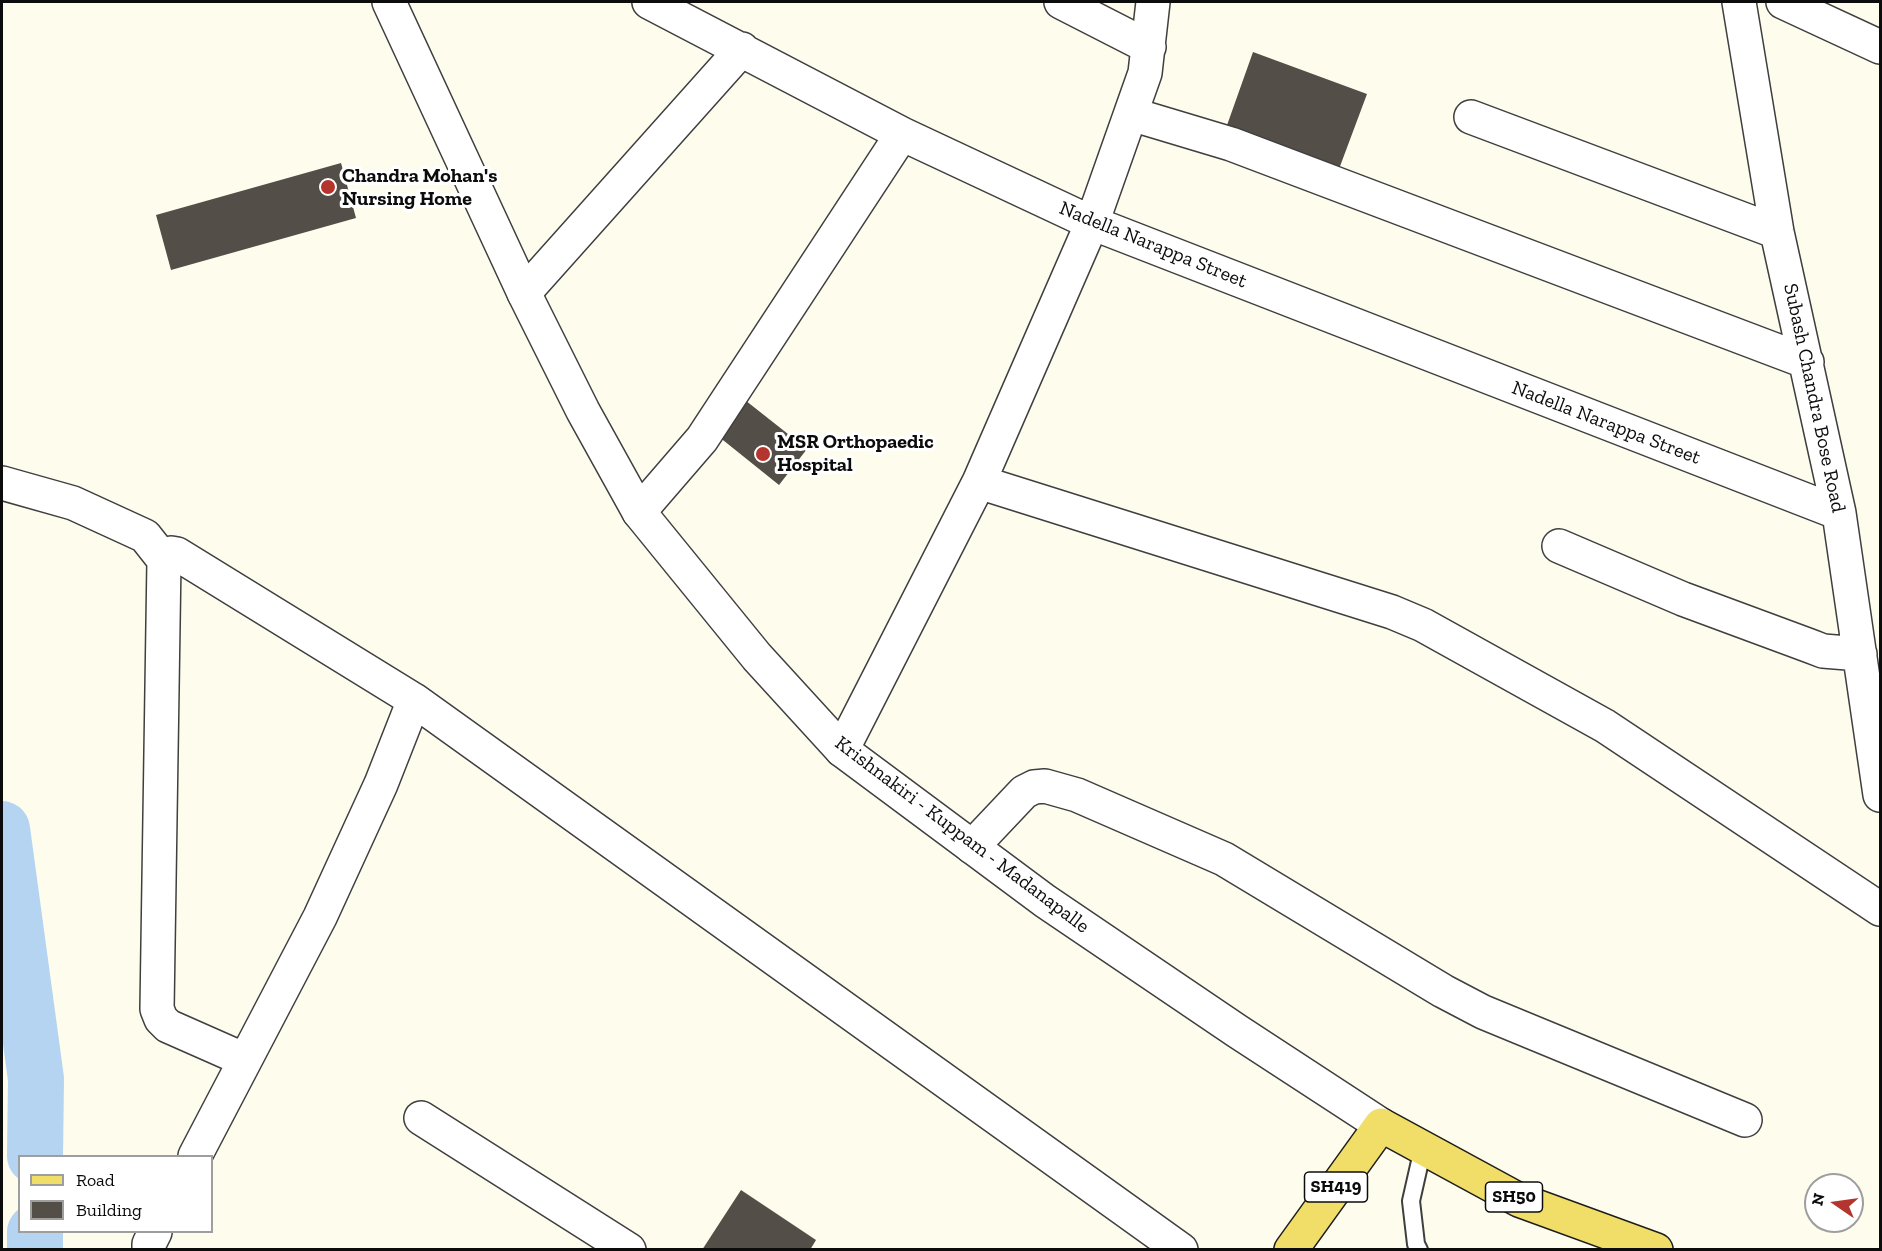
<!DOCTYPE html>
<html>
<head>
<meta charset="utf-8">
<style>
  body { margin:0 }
  #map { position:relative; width:1882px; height:1251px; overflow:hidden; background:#fefcec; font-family:"Zilla Slab",serif }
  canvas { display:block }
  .frame { position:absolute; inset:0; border:3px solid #0c0c0c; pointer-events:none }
  .legend { position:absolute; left:18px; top:1155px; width:195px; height:78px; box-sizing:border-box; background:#fff; border:2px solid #9e9e9e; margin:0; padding:8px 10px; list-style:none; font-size:18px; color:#0c0c0c }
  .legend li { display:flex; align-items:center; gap:12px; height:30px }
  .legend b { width:30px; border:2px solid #9e9e9e }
  .north { position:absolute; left:1804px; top:1173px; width:60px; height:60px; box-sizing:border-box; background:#fff; border:2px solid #9e9e9e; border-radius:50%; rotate:283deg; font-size:16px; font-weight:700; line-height:24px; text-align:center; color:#0c0c0c }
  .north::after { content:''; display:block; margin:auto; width:21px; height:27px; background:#b3352d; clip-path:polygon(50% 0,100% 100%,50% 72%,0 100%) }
</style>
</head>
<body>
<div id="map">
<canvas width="1882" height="1251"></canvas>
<div class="frame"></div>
<ul class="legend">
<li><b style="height:8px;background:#f0de69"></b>Road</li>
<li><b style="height:16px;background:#544e49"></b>Building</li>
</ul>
<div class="north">N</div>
</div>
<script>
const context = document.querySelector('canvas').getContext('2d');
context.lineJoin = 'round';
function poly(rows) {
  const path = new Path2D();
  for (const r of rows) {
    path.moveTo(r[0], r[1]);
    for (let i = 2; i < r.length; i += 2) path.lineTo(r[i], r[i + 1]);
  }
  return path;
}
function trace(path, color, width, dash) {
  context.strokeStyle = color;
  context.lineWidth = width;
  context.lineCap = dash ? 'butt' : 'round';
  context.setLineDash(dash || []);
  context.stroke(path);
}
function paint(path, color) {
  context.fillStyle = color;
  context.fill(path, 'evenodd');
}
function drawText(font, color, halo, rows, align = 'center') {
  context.font = font + ' "Zilla Slab",serif';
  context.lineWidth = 6;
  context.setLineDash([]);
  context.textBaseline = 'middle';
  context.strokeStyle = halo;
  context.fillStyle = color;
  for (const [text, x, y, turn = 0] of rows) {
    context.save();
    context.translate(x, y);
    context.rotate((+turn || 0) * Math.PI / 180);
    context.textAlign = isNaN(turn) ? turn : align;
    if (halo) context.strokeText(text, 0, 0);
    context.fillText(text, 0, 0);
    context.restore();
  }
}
trace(poly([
  [2,829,36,1079,35,1156],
  [35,1250,35,1232]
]), '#b4d4f2', 56);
paint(poly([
  [1253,52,1367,94,1339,169,1226,128],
  [341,163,356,218,171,270,156,215],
  [731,389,807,449,779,485,703,424],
  [741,1190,816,1240,810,1250,702,1250]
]), '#544e49');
const service = poly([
  [1419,1250,1416,1244,1411,1201,1423,1148]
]);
const minor = poly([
  [649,2,902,134],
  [1061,2,1149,47],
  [1739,2,1777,232,1839,513,1880,795],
  [1783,2,1880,47],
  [1131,114,1231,144,1807,362],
  [1471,117,1777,232],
  [524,293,742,49],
  [979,482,1392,612,1423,625,1605,726,1880,909],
  [2,483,73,503,145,536,164,560],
  [639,512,702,439,902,134,1092,223,1839,513],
  [1559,546,1683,599,1810,646,1823,651,1860,654],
  [842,750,979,482,1092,223,1145,73,1153,2],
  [972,847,1024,792,1034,787,1045,786,1077,795,1224,859,1443,991,1483,1012,1745,1120],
  [245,1060,168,1026,161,1019,157,1009,164,560,167,555,171,553,177,554,414,700,1181,1250],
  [421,1118,629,1250],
  [195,1156,320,917,381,784,414,700],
  [149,1250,149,1244,155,1232]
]);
const tertiary = poly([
  [389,2,524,293,583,411,639,512,757,657,842,750,1045,901,1237,1031,1381,1125]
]);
const primary = poly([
  [1291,1250,1381,1125,1519,1200,1656,1250]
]);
trace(service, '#3f3f3f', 20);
trace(minor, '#3f3f3f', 36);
trace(tertiary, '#3f3f3f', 36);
trace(primary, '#1d1d1d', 36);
trace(service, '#fff', 16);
trace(minor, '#fff', 33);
trace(tertiary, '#fff', 33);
trace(primary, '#f0de69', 33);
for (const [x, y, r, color] of [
  [328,187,8,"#b3352d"],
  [763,454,8,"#b3352d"]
]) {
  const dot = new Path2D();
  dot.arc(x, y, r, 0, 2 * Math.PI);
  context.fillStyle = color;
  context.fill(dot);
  trace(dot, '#fff', 2);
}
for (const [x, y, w] of [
  [1336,1187,63],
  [1514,1197,57]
]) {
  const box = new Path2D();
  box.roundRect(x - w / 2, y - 15, w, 30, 4.5);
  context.fillStyle = '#fff';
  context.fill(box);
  trace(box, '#0c0c0c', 1.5);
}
drawText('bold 18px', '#0c0c0c', null, [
  ["SH419",1336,1187],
  ["SH50",1514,1197]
]);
drawText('bold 20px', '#0c0c0c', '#fff', [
  ["Chandra Mohan's",342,176],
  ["Nursing Home",342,199],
  ["MSR Orthopaedic",777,442],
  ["Hospital",777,465]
], 'left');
drawText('20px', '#0c0c0c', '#fff', [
  ["Nadella Narappa Street",1153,245,22],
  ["Subash Chandra Bose Road",1814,398,78],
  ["Nadella Narappa Street",1606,423,21],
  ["Krishnakiri - Kuppam - Madanapalle",962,835,37]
]);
</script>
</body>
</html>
